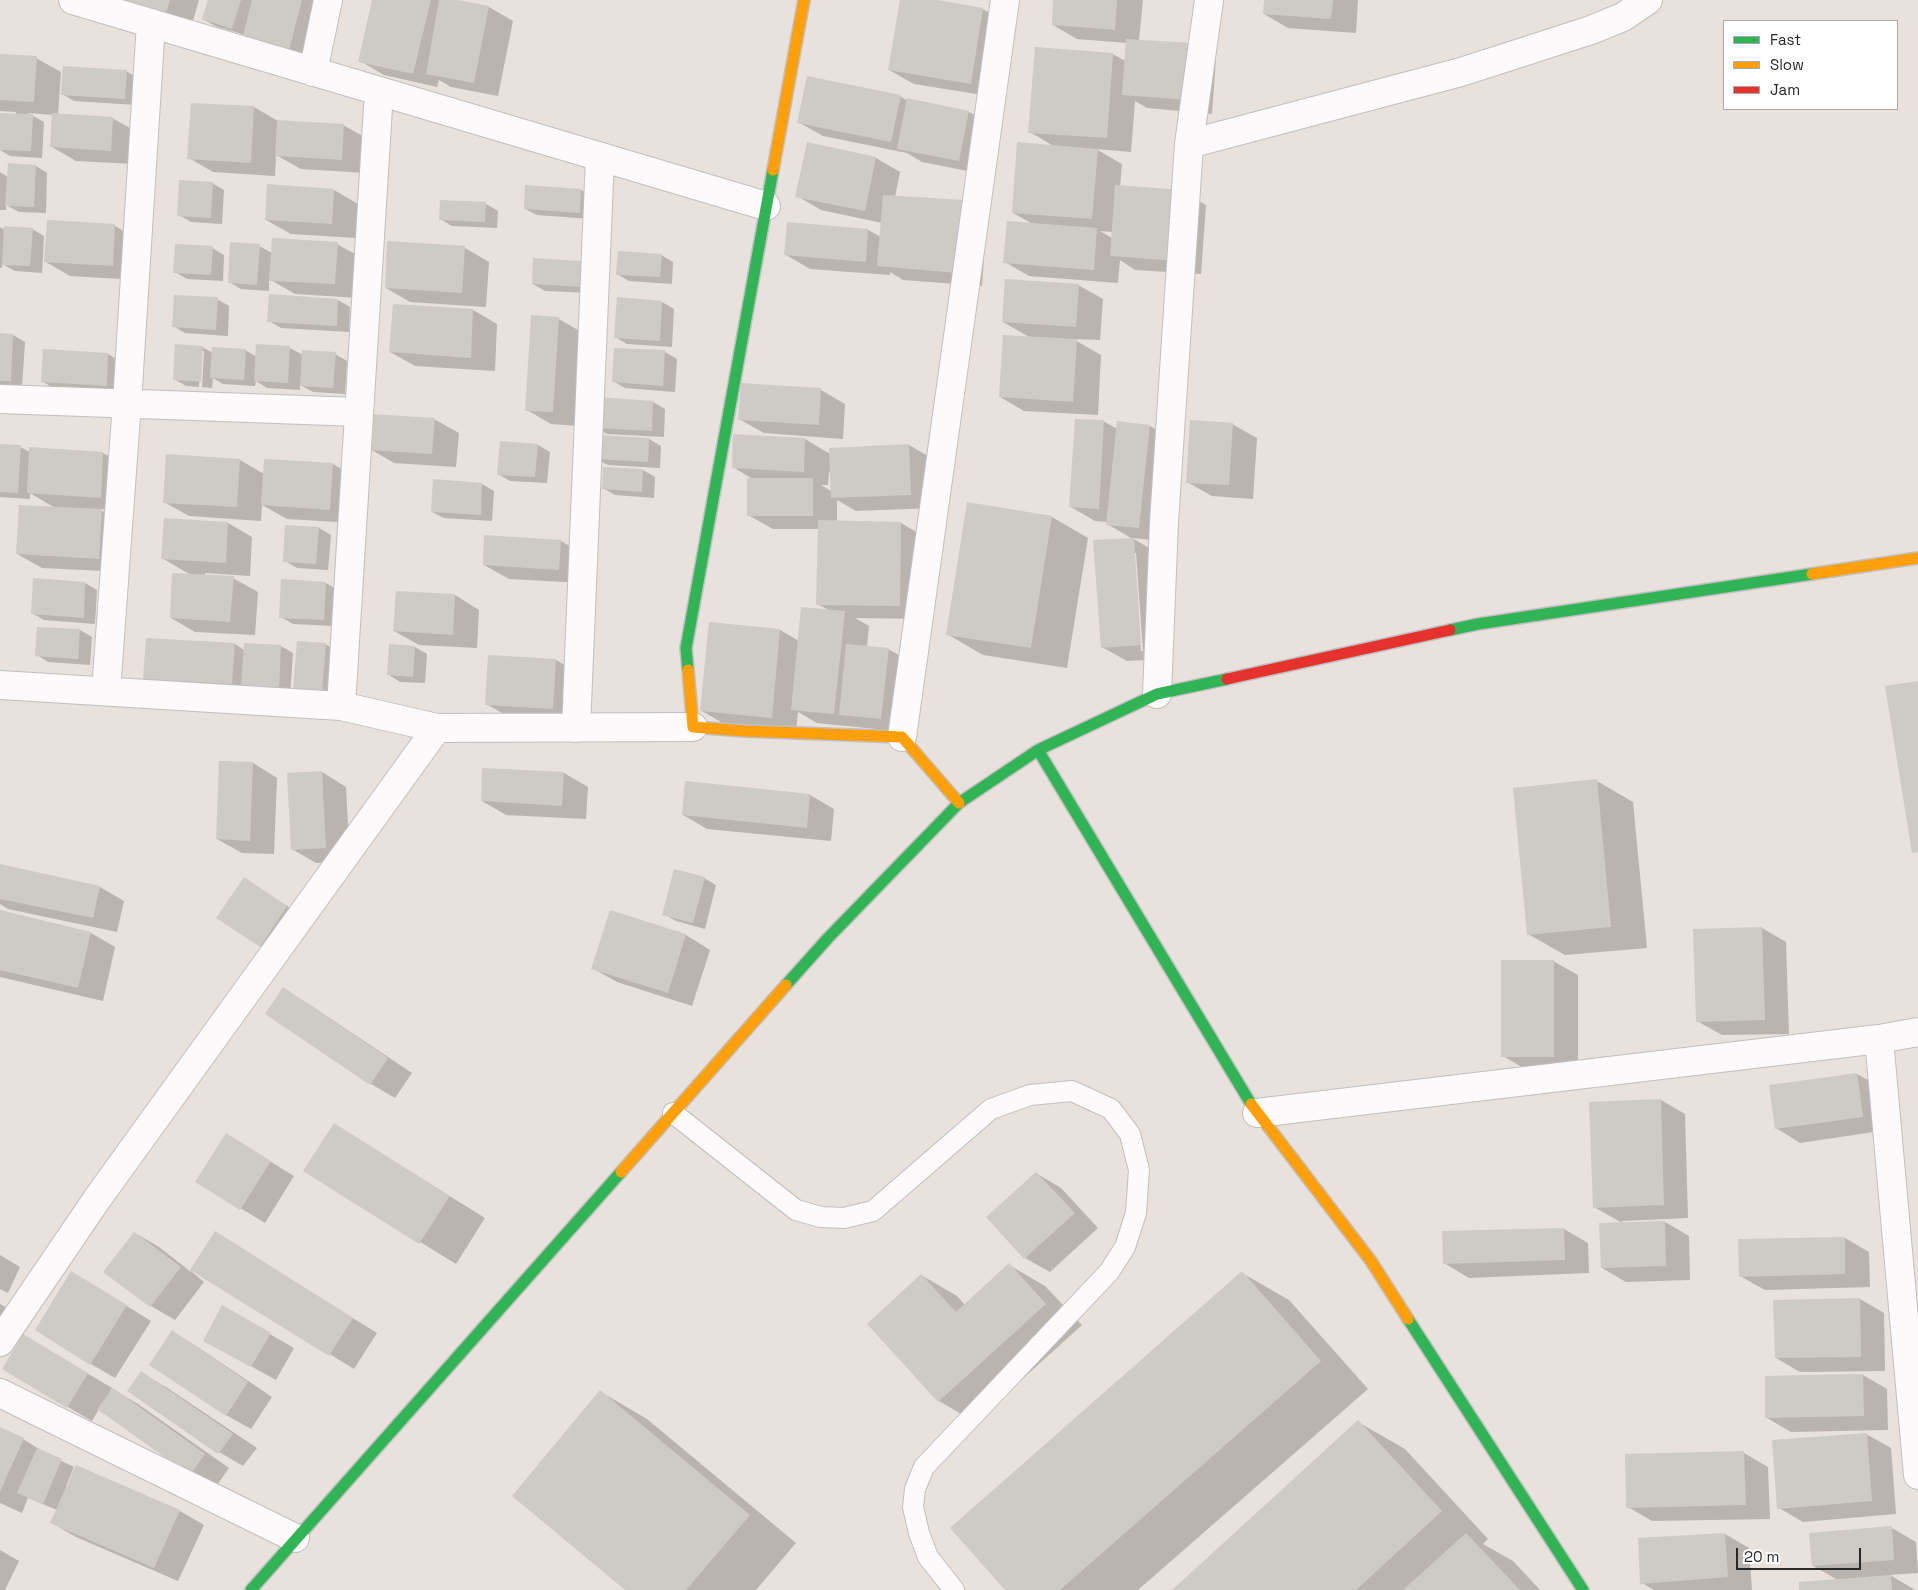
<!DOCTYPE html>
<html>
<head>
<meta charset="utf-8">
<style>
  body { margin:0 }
  #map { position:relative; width:1918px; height:1590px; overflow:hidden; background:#e8e1dc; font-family:"Space Grotesk",sans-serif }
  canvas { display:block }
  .legend { position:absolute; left:1723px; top:20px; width:175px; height:90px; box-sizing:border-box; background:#fff; border:1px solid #a9a9a9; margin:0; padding:6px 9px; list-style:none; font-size:15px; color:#282828 }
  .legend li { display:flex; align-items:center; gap:10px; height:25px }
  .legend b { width:25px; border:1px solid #a9a9a9 }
  .scale { position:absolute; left:1736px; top:1548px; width:125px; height:22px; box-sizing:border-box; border:2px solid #282828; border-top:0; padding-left:6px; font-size:15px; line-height:18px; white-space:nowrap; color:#282828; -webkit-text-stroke:4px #fff; paint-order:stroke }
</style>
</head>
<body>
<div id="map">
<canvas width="1918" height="1590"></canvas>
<ul class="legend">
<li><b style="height:6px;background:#30b455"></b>Fast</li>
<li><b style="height:6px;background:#ff9f0a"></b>Slow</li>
<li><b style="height:6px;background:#e5322d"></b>Jam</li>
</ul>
<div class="scale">20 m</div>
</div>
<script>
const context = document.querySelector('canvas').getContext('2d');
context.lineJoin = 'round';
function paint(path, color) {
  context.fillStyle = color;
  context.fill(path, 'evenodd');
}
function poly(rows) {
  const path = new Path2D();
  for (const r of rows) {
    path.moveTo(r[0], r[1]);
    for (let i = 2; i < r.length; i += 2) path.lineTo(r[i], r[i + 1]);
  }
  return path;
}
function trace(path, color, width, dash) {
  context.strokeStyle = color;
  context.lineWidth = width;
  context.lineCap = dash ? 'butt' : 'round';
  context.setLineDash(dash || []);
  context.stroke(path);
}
paint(poly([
  [124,0,199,0,189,34],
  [209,0,329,0,314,63,245,35,215,26,203,19],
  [373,0,451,0,489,7,513,21,498,96,451,87,439,80,437,87,384,75,360,61],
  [901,0,931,0,983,9,1007,23,995,97,914,84,889,70],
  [1055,0,1143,0,1139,41,1192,45,1216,59,1212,114,1147,108,1135,101,1131,152,1096,149,1122,164,1120,187,1181,191,1206,205,1201,274,1135,270,1120,260,1118,283,1029,276,1005,262,1033,224,1013,213,1055,147,1030,132,1113,54,1125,61,1127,43,1077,39,1053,25],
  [1100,231,1113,232,1112,238],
  [1265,0,1358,0,1356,33,1288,28,1264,14],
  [0,55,36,58,61,72,58,115,112,118,137,132,135,164,76,161,52,147,54,115,28,113,44,122,42,158,10,156,0,150,0,123,16,115,16,112,0,111],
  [126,71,138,78,136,105,74,101,62,94],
  [900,96,908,101,908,99,969,112,993,126,983,174,922,162,907,153,823,136,798,122],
  [254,107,278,121,343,125,368,139,366,173,301,169,276,155,275,176,213,172,189,158],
  [876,158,900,172,895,197,962,202,987,216,982,286,903,280,890,272,890,275,810,269,786,255,868,230,881,237,882,223,821,210,797,196],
  [36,166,47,173,46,213,19,212,6,205,6,210,0,210,0,172,8,177],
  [212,183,224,190,222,224,191,222,179,215],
  [334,190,358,204,356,238,291,234,266,220],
  [581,190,593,197,591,219,537,215,525,209],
  [441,201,486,204,498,211,497,228,452,226,440,219],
  [115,226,139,240,137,280,70,276,46,262],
  [0,227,5,230,32,229,44,236,42,273,15,271,2,264,2,268,0,268],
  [388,242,465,248,489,262,486,307,410,302,386,288],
  [337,244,362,258,359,298,295,294,269,279,269,291,241,289,229,282,259,246,272,253],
  [212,248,224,255,223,281,187,279,175,272],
  [661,255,673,262,672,284,629,281,617,274],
  [581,262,593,269,591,293,545,291,533,284],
  [1078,285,1103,299,1100,340,1073,339,1101,355,1098,415,1024,411,1000,397,1031,338,1003,322],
  [217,299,229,306,228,336,185,333,173,326],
  [618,299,662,302,674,309,672,347,627,344,615,337],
  [338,300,350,307,349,332,281,328,269,321],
  [473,310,497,324,495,371,415,366,390,352],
  [559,319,583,333,577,426,551,424,527,410],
  [0,334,13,335,25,342,22,387,0,386],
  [202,347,213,353,245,350,257,357,290,348,303,355,335,354,347,361,345,394,313,392,300,385,300,390,267,388,256,381,255,386,223,384,213,378,212,388,202,387,204,351,201,351,199,387,186,386,174,379],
  [665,352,677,359,675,392,625,388,613,381],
  [108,354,132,369,131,400,66,396,42,381],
  [821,390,845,404,843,439,764,433,739,419],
  [653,402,665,409,664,437,607,434,595,427],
  [434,419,459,433,456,467,394,463,370,449],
  [1103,421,1117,429,1150,426,1174,440,1163,541,1132,538,1158,553,1166,659,1127,661,1102,647,1133,539,1107,524,1107,522,1095,521,1071,507],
  [1133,553,1136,553,1143,651,1141,651],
  [1232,424,1257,438,1253,499,1212,496,1187,482],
  [734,436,805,439,830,454,909,445,933,459,935,508,856,511,837,500,837,522,901,523,925,537,924,619,855,618,869,626,867,647,888,649,913,663,906,732,817,723,798,712,796,731,726,725,702,711,780,630,799,641,829,610,817,604,819,529,773,529,748,515,754,480,733,467],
  [829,472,831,472,831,491,821,485,828,485],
  [649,439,661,446,660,468,608,465,596,459],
  [0,445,20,447,30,452,30,448,103,453,127,467,125,511,99,509,126,525,124,572,42,568,17,554,55,508,30,493,30,499,0,497],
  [538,445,550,452,547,483,510,481,498,474],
  [167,456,240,460,264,474,333,464,357,478,354,523,287,519,262,505,261,521,189,516,164,502],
  [643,470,655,477,654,498,615,495,603,488],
  [434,481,482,484,494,491,492,521,444,518,432,512],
  [1052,517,1088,538,1067,668,983,655,947,634],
  [165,519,228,523,252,537,250,576,205,573,205,576,233,578,258,592,255,635,195,632,171,618,191,575,162,558],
  [319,528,331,535,328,570,297,568,285,561],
  [561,541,585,555,583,583,509,579,484,565],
  [34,580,85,583,97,590,95,624,44,620,32,613],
  [283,580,326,583,338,590,335,626,293,624,281,617],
  [397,592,455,595,479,610,477,648,419,645,394,631],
  [80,630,92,637,90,665,48,662,37,655],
  [235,644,244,650,245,644,281,646,293,653,290,696,169,692,144,678],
  [325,644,337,651,334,699,306,697],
  [415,647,427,654,425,683,400,682,389,675],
  [556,660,580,674,577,722,511,718,486,704],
  [253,763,277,778,274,854,242,853,217,839],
  [322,772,346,787,350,862,316,863,292,849],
  [564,773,588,787,586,819,506,815,482,801],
  [1597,781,1633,802,1647,948,1565,955,1528,934],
  [810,795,834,809,831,841,707,829,683,815],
  [0,866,100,887,124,901,117,932,8,909,0,904],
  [704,878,716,885,705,929,676,921,664,914],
  [244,879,311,921,284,960,260,946],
  [0,911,91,933,115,947,103,1001,0,977],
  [610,912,686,935,710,950,692,1006,617,982,592,968],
  [1762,928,1786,942,1789,1034,1722,1035,1697,1021],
  [1553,961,1578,975,1578,1070,1527,1070,1503,1056],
  [283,989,307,1003,412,1073,395,1098,371,1084,267,1014],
  [1857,1074,1882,1088,1887,1130,1800,1143,1776,1128,1770,1086],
  [1661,1100,1685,1114,1688,1218,1622,1221,1622,1223,1594,1207],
  [335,1125,485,1218,456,1264,305,1171],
  [250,1149,294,1176,265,1223,197,1182],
  [1036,1173,1061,1188,1098,1228,1050,1272,1025,1258],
  [1665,1222,1689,1236,1690,1280,1626,1282,1602,1268],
  [1564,1229,1588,1243,1589,1273,1469,1278,1444,1263],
  [135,1233,159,1247,191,1272,215,1233,377,1333,354,1369,193,1270,192,1272,204,1282,175,1320,151,1306,105,1271],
  [1845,1238,1869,1252,1870,1287,1765,1290,1740,1276],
  [0,1255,20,1267,8,1293,0,1289],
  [1009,1265,1045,1286,1082,1325,975,1422,939,1401,921,1275,957,1296,965,1305],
  [1242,1273,1289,1300,1368,1389,1138,1590,1006,1590],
  [96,1287,151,1321,115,1378,91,1364],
  [1860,1299,1884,1313,1885,1371,1800,1372,1776,1358],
  [0,1304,7,1308,0,1322],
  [223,1307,294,1348,276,1380,229,1354],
  [172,1332,196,1346,272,1397,251,1429,226,1415],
  [48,1350,112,1388,109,1393,110,1394,114,1390,138,1404,229,1468,215,1488,99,1409,92,1421,68,1407],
  [141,1373,166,1387,257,1448,243,1466,219,1452],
  [1863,1375,1887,1389,1888,1430,1791,1432,1767,1418,1766,1377],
  [601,1392,647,1419,796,1543,756,1590,627,1590],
  [1358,1422,1405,1449,1488,1539,1483,1544,1513,1561,1540,1590,1174,1590],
  [0,1428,23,1439,47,1454,74,1467,66,1486,68,1487,77,1466,180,1511,204,1525,178,1581,76,1537,52,1523,57,1510,28,1498,22,1513,0,1503],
  [1866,1434,1891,1448,1896,1514,1803,1522,1779,1508],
  [1744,1453,1768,1467,1770,1519,1652,1521,1628,1507],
  [1892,1528,1916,1542,1918,1573,1890,1575,1915,1590,1800,1590,1838,1580,1813,1566],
  [1725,1534,1749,1548,1752,1590,1654,1590,1642,1583],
  [0,1550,19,1561,5,1590,0,1590]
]), '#0003');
paint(poly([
  [122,0,170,0,164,21,120,8],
  [208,0,241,0,232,29,202,19],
  [252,0,302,0,289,50,242,39],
  [372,0,431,0,413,74,358,62],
  [439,0,458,0,489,6,474,83,426,74],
  [900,0,938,0,983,8,971,84,888,70],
  [1053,0,1117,0,1115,30,1052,25],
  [1264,0,1333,0,1331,19,1263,14],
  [1126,39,1192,43,1188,100,1122,95],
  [1035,47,1113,53,1107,138,1028,133],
  [0,54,37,56,34,102,0,100],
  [63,66,127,70,125,99,61,95],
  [807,76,901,95,891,142,797,123],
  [907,98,969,111,959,161,897,149],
  [191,103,254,106,251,163,187,159],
  [0,113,33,114,31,151,0,150],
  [52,113,113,117,111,151,50,147],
  [277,120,344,124,342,160,275,156],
  [807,142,876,157,865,211,795,197],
  [1017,142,1098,149,1092,219,1012,213],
  [8,163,36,165,34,207,5,206],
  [179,180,213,182,211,218,177,216],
  [267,184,334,189,332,224,265,220],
  [525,185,581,189,580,213,524,209],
  [1115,185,1182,190,1177,261,1110,256],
  [883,195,963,200,958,273,877,266],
  [440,200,486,202,485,222,439,220],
  [47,220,115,224,113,266,44,262],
  [1007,221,1097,228,1094,270,1003,263],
  [787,222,868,229,866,262,784,255],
  [4,226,33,228,30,266,2,265],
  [272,238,338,242,335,284,269,281],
  [387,241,465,246,462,293,385,288],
  [230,242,260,244,257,285,228,283],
  [175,244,213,246,211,275,173,273],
  [618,251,662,254,660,277,616,275],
  [533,258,581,261,580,287,532,284],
  [1005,279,1079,284,1076,327,1002,322],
  [269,294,338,299,337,326,267,322],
  [174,295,218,297,216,330,172,327],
  [617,297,662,301,660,341,614,338],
  [393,304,473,309,471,358,389,352],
  [531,315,559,317,553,412,525,411],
  [0,333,13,334,11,381,0,381],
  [1003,335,1077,339,1073,402,999,397],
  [175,344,203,346,201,382,173,380],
  [256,344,290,346,288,383,254,381],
  [212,347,246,349,244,380,210,378],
  [614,348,665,350,663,386,612,382],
  [43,349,108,353,107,386,41,382],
  [302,350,336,352,333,388,300,386],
  [741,383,821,388,819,425,738,420],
  [596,397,653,401,652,431,594,428],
  [371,414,435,418,432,454,369,450],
  [1075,419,1104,420,1099,509,1069,507],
  [1190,420,1233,423,1229,485,1186,483],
  [1117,421,1150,425,1139,528,1106,525],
  [733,434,805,438,804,472,732,468],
  [596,435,649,438,648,462,595,459],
  [500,441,538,444,535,477,497,475],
  [0,444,21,445,18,493,0,492],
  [909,444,911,495,831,498,829,448],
  [29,447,103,452,101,498,27,493],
  [166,454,240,459,237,507,163,503],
  [264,459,333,463,330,510,261,505],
  [603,467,643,469,642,492,602,489],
  [747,478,813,478,813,516,747,516],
  [433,479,482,483,481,515,431,512],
  [967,502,1052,516,1031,648,946,635],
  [19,505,102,509,99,559,16,554],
  [164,518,228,522,226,563,161,559],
  [818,520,901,522,900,606,816,605],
  [285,525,319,527,316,564,283,562],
  [484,535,561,540,559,570,483,565],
  [1134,538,1141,645,1101,648,1093,540],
  [172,573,234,576,230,622,170,618],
  [33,578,85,582,84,618,31,614],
  [281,579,326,582,324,620,279,618],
  [396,591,455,594,453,635,393,631],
  [801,607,845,611,834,714,791,710],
  [709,622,780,629,772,718,700,711],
  [37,627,80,629,78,659,35,656],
  [146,638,235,643,232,684,143,679],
  [297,641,326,643,322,693,293,691],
  [244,643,281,645,279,690,241,688],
  [389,644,415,646,413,677,387,675],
  [846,644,889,648,881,719,839,715],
  [488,655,556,659,553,709,485,705],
  [1918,681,1918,852,1912,853,1885,686],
  [219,761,253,762,250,841,216,839],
  [482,768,564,772,562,806,481,801],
  [322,771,326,848,291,850,287,773],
  [1597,779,1611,927,1527,935,1513,788],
  [685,781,810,794,807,828,682,815],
  [0,864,100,886,93,918,0,899],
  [674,869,705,877,693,923,662,915],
  [244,877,287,906,260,947,216,918],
  [0,910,91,932,78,988,0,970],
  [610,910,686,934,668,993,591,969],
  [1762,927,1765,1020,1696,1022,1693,929],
  [1501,960,1554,960,1554,1057,1501,1057],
  [283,987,388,1058,370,1085,265,1014],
  [1857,1073,1863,1117,1775,1129,1769,1085],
  [1661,1099,1664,1205,1593,1208,1589,1102],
  [334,1123,450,1196,419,1244,303,1171],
  [226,1133,271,1161,240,1210,195,1182],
  [1036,1172,1075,1213,1024,1259,986,1217],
  [1665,1221,1666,1266,1601,1268,1599,1223],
  [1564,1228,1565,1260,1443,1264,1442,1231],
  [215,1231,353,1318,329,1356,190,1270],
  [134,1232,181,1267,150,1307,103,1272],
  [1845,1237,1845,1274,1739,1277,1738,1239],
  [1009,1263,1046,1304,938,1402,867,1324,921,1274,956,1312],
  [71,1271,127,1305,90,1365,35,1330],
  [1242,1271,1321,1361,1060,1590,1005,1590,950,1528],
  [1860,1298,1861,1357,1775,1358,1773,1300],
  [222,1305,271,1333,251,1367,203,1341],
  [172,1330,248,1382,226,1416,149,1365],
  [23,1334,88,1373,67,1408,2,1369],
  [141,1371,233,1434,218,1454,127,1391],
  [1863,1374,1864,1416,1765,1418,1765,1376],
  [113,1388,205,1454,190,1475,97,1409],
  [600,1390,750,1515,686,1590,625,1590,512,1496],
  [1358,1420,1442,1511,1356,1590,1172,1590],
  [0,1427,24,1438,0,1492],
  [1867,1433,1872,1501,1777,1509,1772,1440],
  [37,1448,62,1459,43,1504,17,1493],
  [1744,1451,1746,1505,1626,1508,1625,1454],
  [76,1465,180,1510,154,1568,50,1523],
  [1892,1526,1894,1560,1812,1566,1809,1533],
  [1466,1533,1520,1590,1403,1590],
  [1725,1533,1728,1577,1640,1584,1638,1538],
  [1891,1575,1892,1590,1799,1590,1799,1582]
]), '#cecac6');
const lane = poly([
  [673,1113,796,1210,821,1217,844,1218,873,1211,991,1109,1030,1095,1072,1091,1111,1109,1130,1134,1139,1170,1136,1213,1125,1247,1109,1272,924,1467,915,1489,913,1507,919,1533,928,1557,954,1590]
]);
const street = poly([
  [73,0,766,206],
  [313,72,328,0],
  [1189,144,1461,72,1591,30,1623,17,1648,0],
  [0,399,359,412],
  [0,685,341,706,437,728,693,727],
  [106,691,127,403,151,23],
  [1157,694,1164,522,1189,144,1209,0],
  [341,706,379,91],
  [576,728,600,157],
  [902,737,1005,0],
  [1879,1039,1918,1475],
  [1257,1113,1879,1039,1918,1032],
  [0,1342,97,1199,437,728],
  [0,1393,295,1538]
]);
const fast = poly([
  [1450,630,1478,624,1812,574],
  [688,670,686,648,773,170],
  [1038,750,1251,1104],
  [786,985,828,938,959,803,1038,750,1157,694,1227,679],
  [1408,1319,1583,1590],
  [251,1590,621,1172]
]);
const slow = poly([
  [773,170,804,0],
  [1812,574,1918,558],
  [688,670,693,727,745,731,902,737,959,803],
  [1251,1104,1371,1261,1408,1319],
  [621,1172,786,985]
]);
const jam = poly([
  [1227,679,1450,630]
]);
trace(lane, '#c0bfbf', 22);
trace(street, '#c0bfbf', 30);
trace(fast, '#c0bfbf', 14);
trace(slow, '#c0bfbf', 14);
trace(jam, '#c0bfbf', 14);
trace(lane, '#fcfafa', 20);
trace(street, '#fcfafa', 28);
trace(fast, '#30b455', 11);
trace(slow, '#ff9f0a', 11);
trace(jam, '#e5322d', 11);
</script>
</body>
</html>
